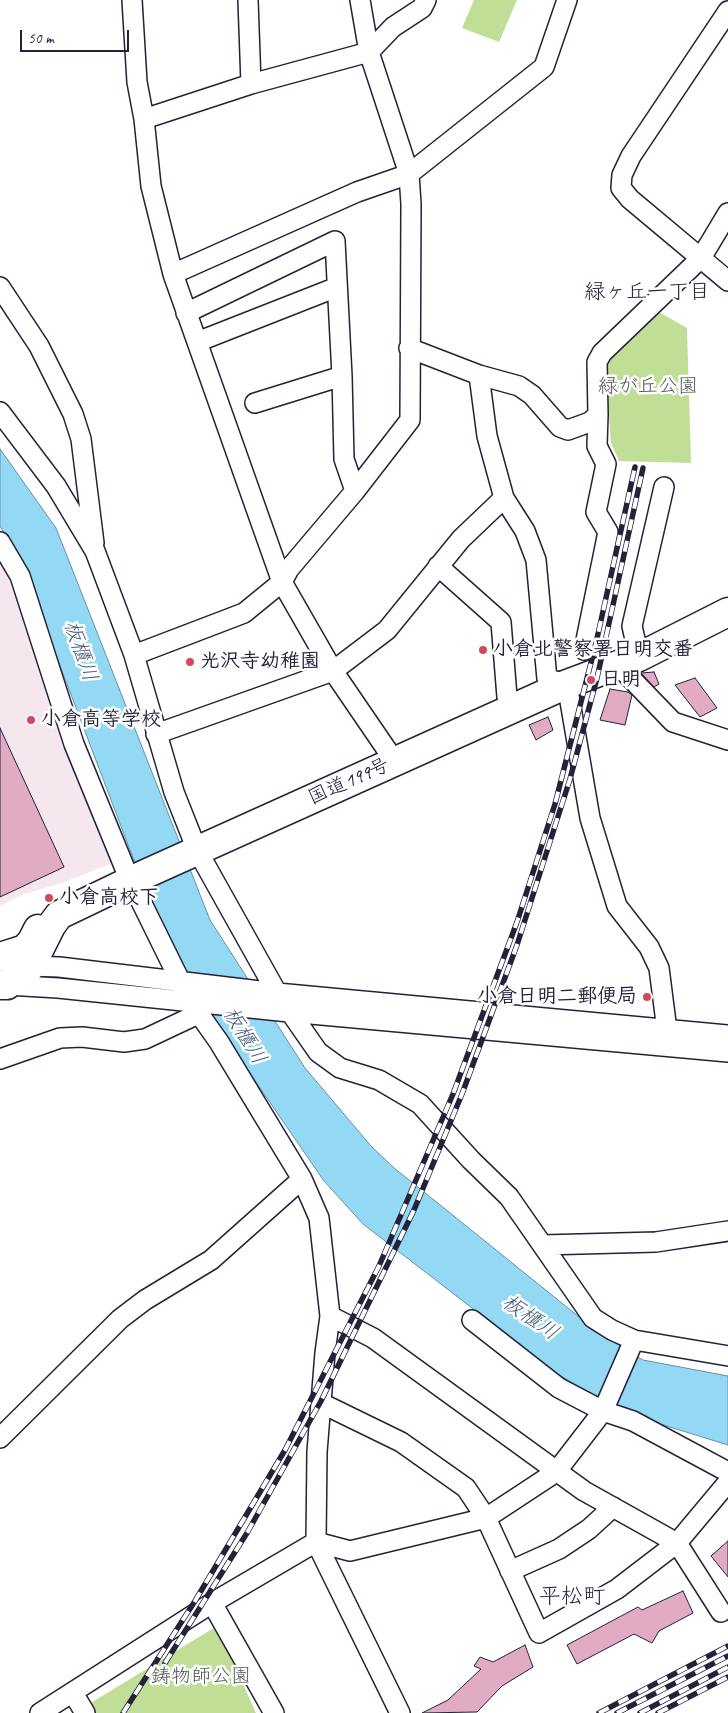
<!DOCTYPE html>
<html>
<head>
<meta charset="utf-8">
<style>
  body { margin:0 }
  #map { position:relative; width:728px; height:1713px; overflow:hidden; background:#fff; font-family:Caveat,sans-serif }
  canvas { display:block }
  .scale { position:absolute; left:20px; top:30px; width:109px; height:22px; box-sizing:border-box; border:2px solid #22223b; border-top:0; padding-left:6px; font-size:15px; line-height:18px; white-space:nowrap; color:#22223b; -webkit-text-stroke:4px #fff; paint-order:stroke }
</style>
</head>
<body>
<div id="map">
<canvas width="728" height="1713"></canvas>
<div class="scale">50 m</div>
</div>
<script>
const context = document.querySelector('canvas').getContext('2d');
context.lineJoin = 'round';
function paint(path, color) {
  context.fillStyle = color;
  context.fill(path, 'evenodd');
}
function poly(rows) {
  const path = new Path2D();
  for (const r of rows) {
    path.moveTo(r[0], r[1]);
    for (let i = 2; i < r.length; i += 2) path.lineTo(r[i], r[i + 1]);
  }
  return path;
}
function trace(path, color, width, dash) {
  context.strokeStyle = color;
  context.lineWidth = width;
  context.lineCap = dash ? 'butt' : 'round';
  context.setLineDash(dash || []);
  context.stroke(path);
}
function drawText(font, color, halo, rows, align = 'center') {
  context.font = font + ' Caveat,"Klee One",sans-serif';
  context.lineWidth = 5;
  context.setLineDash([]);
  context.textBaseline = 'middle';
  context.strokeStyle = halo;
  context.fillStyle = color;
  for (const [text, x, y, turn = 0] of rows) {
    context.save();
    context.translate(x, y);
    context.rotate((+turn || 0) * Math.PI / 180);
    context.textAlign = isNaN(turn) ? turn : align;
    if (halo) context.strokeText(text, 0, 0);
    context.fillText(text, 0, 0);
    context.restore();
  }
}
paint(poly([
  [0,560,11,578,115,862,62,883,21,895,0,906]
]), '#f6e6ed');
paint(poly([
  [474,0,517,0,499,42,462,28],
  [659,312,687,328,691,463,619,461,611,443,605,364],
  [217,1626,256,1713,95,1713,89,1704]
]), '#c1de96');
const water = poly([
  [0,449,56,528,210,920,305,1068,371,1146,393,1167,599,1333,643,1360,728,1376,728,1445,628,1414,559,1375,363,1224,324,1181,216,1024,154,913,43,621,17,558,0,526,0,449]
]);
paint(water, '#93d9f4');
trace(water, '#6690aa', 1);
const building = poly([
  [654,672,659,684,654,687,641,673,654,672],
  [695,678,717,708,700,717,675,685,695,678],
  [610,689,628,692,632,695,625,725,600,720,610,689],
  [548,717,553,730,536,740,529,725,548,717],
  [0,728,64,867,0,897,0,728],
  [728,1541,728,1577,711,1556,728,1541],
  [683,1591,693,1613,659,1631,652,1643,634,1634,577,1664,567,1645,638,1607,642,1610,683,1591],
  [525,1645,533,1667,502,1686,477,1712,422,1713,448,1700,481,1669,474,1666,480,1657,493,1662,525,1645]
]);
paint(building, '#e1abc3');
trace(building, '#22223b', 1);
const minor = poly([
  [132,0,137,82,144,119,151,186,173,274,282,582,333,671,387,750],
  [248,0,251,84],
  [728,11,631,156,622,175,621,188,630,199,728,281],
  [144,119,251,84,369,52,393,27,422,8,426,0],
  [173,274,357,192,409,174,544,67,567,0],
  [0,287,39,346,73,414,81,439,94,543],
  [186,313,335,241,342,376,255,403],
  [197,342,337,287],
  [409,348,479,375,519,386,532,395,560,427,568,430,590,422,598,415,597,362,602,353,701,258,728,213],
  [479,375,487,436,504,498,525,531,536,560,547,679,567,684,590,818,617,906,649,947,659,968,669,1046],
  [342,376,344,459,355,491],
  [0,412,56,486,95,551,134,655,174,792,197,850,277,993,318,1052,340,1068,379,1080,420,1104,471,1160,509,1197,593,1318,612,1330,634,1340,728,1356],
  [0,542,20,576,74,744,126,871,190,1001,219,1042,302,1179,319,1218,330,1316,373,1338,584,1491,677,1543,721,1612],
  [438,566,501,622,507,697],
  [584,650,608,532,596,512,606,464,597,446,598,415],
  [134,655,244,613,282,582,289,569,355,491,410,420,411,204,409,174,369,52,360,0],
  [639,657,632,626,664,487],
  [618,665,673,722,728,740],
  [156,734,333,671,387,630,461,539,504,498],
  [31,966,59,967,277,993,728,1035],
  [7,985,58,988,289,1012,728,1052],
  [0,1059,60,1038,82,1037,124,1042,145,1039,198,1014],
  [543,1245,656,1242,728,1231],
  [330,1316,325,1353,317,1452,316,1542,400,1713],
  [472,1320,559,1388,603,1411,633,1421,728,1472],
  [321,1403,401,1442,466,1488,486,1518,539,1633,617,1589,677,1543,728,1482],
  [0,1438,120,1319,145,1300,211,1260,302,1179],
  [510,1571,559,1549,589,1529,613,1507],
  [212,1603,274,1713],
  [73,1693,85,1713],
  [40,1713,212,1603,316,1542,350,1551,486,1518,556,1472,603,1411,634,1340]
]);
const highway = poly([
  [0,957,25,949,32,941,38,929],
  [0,985,7,985,31,966,51,926,59,915,132,880,567,684,639,657,728,612]
]);
trace(minor, '#22223b', 22);
trace(highway, '#22223b', 31);
trace(minor, '#fff', 19);
trace(highway, '#fff', 28);
const rail = poly([
  [165,1663,247,1533,321,1401,414,1210,462,1094,517,945,570,779,597,678,643,468],
  [123,1713,195,1601,285,1450,379,1266,453,1094,517,922,555,804,596,643,635,467],
  [599,1713,728,1646],
  [617,1713,728,1656],
  [640,1713,728,1667],
  [658,1713,728,1677]
]);
trace(rail, '#22223b', 5.5);
trace(rail, '#fff', 4, [11]);
for (const [x, y, r, color] of [
  [483,650,5,"#d1495b"],
  [190,662,5,"#d1495b"],
  [591,680,5,"#d1495b"],
  [31,720,5,"#d1495b"],
  [49,898,5,"#d1495b"],
  [647,997,5,"#d1495b"]
]) {
  const dot = new Path2D();
  dot.arc(x, y, r, 0, 2 * Math.PI);
  context.fillStyle = color;
  context.fill(dot);
  trace(dot, '#fff', 2);
}
drawText('20px', '#525a56', '#fff', [
  ["緑が丘公園",648,387],
  ["鋳物師公園",201,1677]
]);
drawText('bold 20px', '#22223b', '#fff', [
  ["小倉北警察署日明交番",493,650],
  ["光沢寺幼稚園",200,662],
  ["日明",601,680],
  ["小倉高等学校",41,720],
  ["小倉高校下",59,898],
  ["小倉日明二郵便局",637,997,"right"]
], 'left');
drawText('20px', '#22223b', '#fff', [
  ["国道199号",349,782,-24]
]);
drawText('21px', '#22223b', '#fff', [
  ["緑ヶ丘一丁目",647,292]
]);
drawText('italic 21px', '#445972', '#fff', [
  ["板櫃川",80,651,71],
  ["板櫃川",244,1036,59],
  ["板櫃川",530,1318,35]
]);
drawText('22px', '#22223b', '#fff', [
  ["平松町",572,1597]
]);
</script>
</body>
</html>
